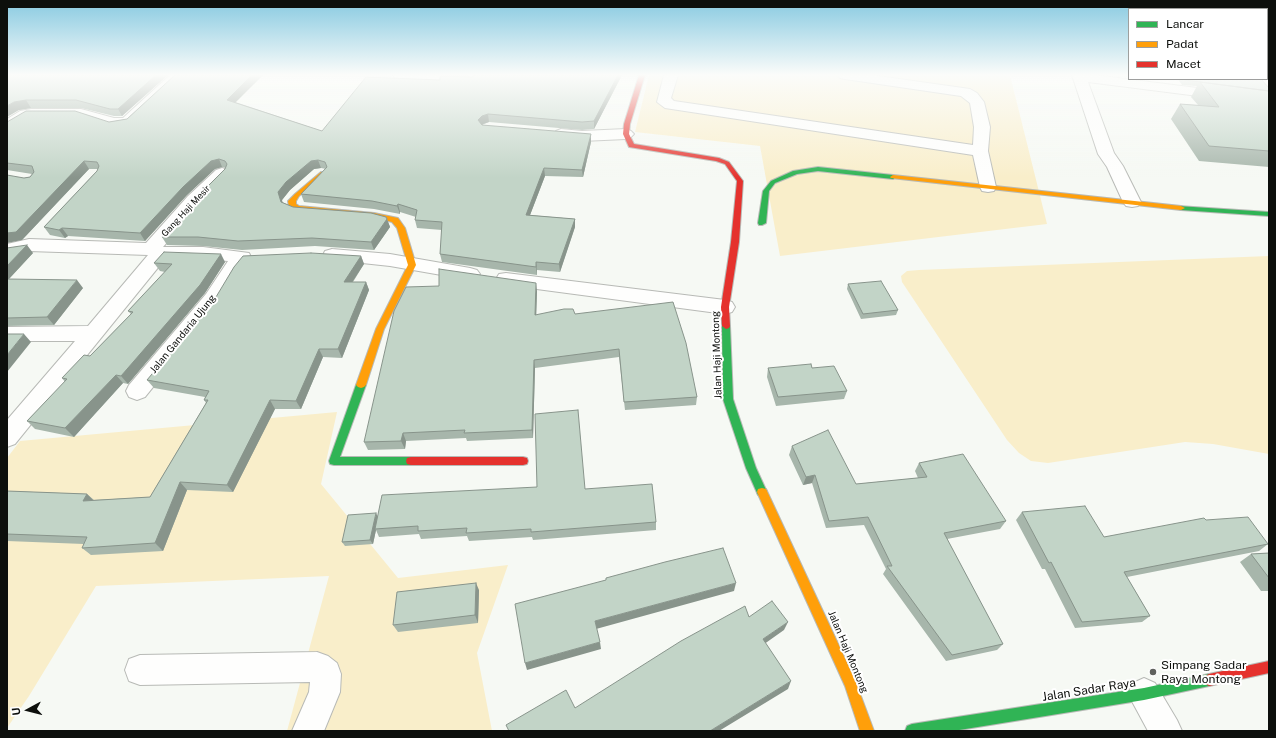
<!DOCTYPE html>
<html>
<head>
<meta charset="utf-8">
<style>
  body { margin:0 }
  #map { position:relative; width:1276px; height:738px; overflow:hidden; background:#f6f9f4; font-family:"Public Sans",sans-serif }
  canvas { display:block }
  .frame { position:absolute; inset:0; border:8px solid #0d0f0c; pointer-events:none }
  .legend { position:absolute; left:1128px; top:8px; width:140px; height:72px; box-sizing:border-box; background:#fff; border:1px solid #9e9f9e; margin:0; padding:5px 7px; list-style:none; font-size:12px; color:#0d0f0c }
  .legend li { display:flex; align-items:center; gap:8px; height:20px }
  .legend b { width:20px; border:1px solid #9e9f9e }
  .north { position:absolute; left:8px; top:690px; width:40px; height:40px; -webkit-text-stroke:3px #fff; paint-order:stroke; rotate:263deg; font-size:11px; font-weight:700; line-height:16px; text-align:center; color:#0d0f0c }
  .north::after { content:''; display:block; margin:auto; width:14px; height:18px; background:#0d0f0c; clip-path:polygon(50% 0,100% 100%,50% 72%,0 100%) }
</style>
</head>
<body>
<div id="map">
<canvas width="1276" height="738"></canvas>
<div class="frame"></div>
<ul class="legend">
<li><b style="height:5px;background:#30b455"></b>Lancar</li>
<li><b style="height:5px;background:#ff9f0a"></b>Padat</li>
<li><b style="height:5px;background:#e5322d"></b>Macet</li>
</ul>
<div class="north">U</div>
</div>
<script>
const context = document.querySelector('canvas').getContext('2d');
context.lineJoin = 'round';
function paint(path, color) {
  context.fillStyle = color;
  context.fill(path, 'evenodd');
}
function poly(rows) {
  const path = new Path2D();
  for (const r of rows) {
    path.moveTo(r[0], r[1]);
    for (let i = 2; i < r.length; i += 2) path.lineTo(r[i], r[i + 1]);
  }
  return path;
}
function trace(path, color, width, dash) {
  context.strokeStyle = color;
  context.lineWidth = width;
  context.lineCap = dash ? 'butt' : 'round';
  context.setLineDash(dash || []);
  context.stroke(path);
}
function drawText(font, color, halo, rows, align = 'center') {
  context.font = font + ' "Public Sans",sans-serif';
  context.lineWidth = 4;
  context.setLineDash([]);
  context.textBaseline = 'middle';
  context.strokeStyle = halo;
  context.fillStyle = color;
  for (const [text, x, y, turn = 0] of rows) {
    context.save();
    context.translate(x, y);
    context.rotate((+turn || 0) * Math.PI / 180);
    context.textAlign = isNaN(turn) ? turn : align;
    if (halo) context.strokeText(text, 0, 0);
    context.fillText(text, 0, 0);
    context.restore();
  }
}
paint(poly([
  [649,75,1010,75,1047,224,780,256,760,146,635,132],
  [1269,256,1269,454,1213,444,1185,442,1048,463,1031,461,1019,453,1007,440,902,282,901,276,907,271,919,270],
  [337,412,321,484,398,578,508,565,477,653,492,731,287,731,329,576,96,586,29,696,7,728,7,458,20,441]
]), '#f9eeca');
const street = poly([
  [170,75,184,75,131,125,114,128,80,117,31,117,12,129,7,131,7,119,20,111,31,109,81,109,114,118,123,118,170,75],
  [393,75,465,76,482,75,473,83,468,84,400,79,395,78,393,75],
  [664,75,678,75,671,98,674,101,973,145,974,127,970,103,961,96,845,79,840,78,838,75,871,75,970,89,977,93,984,102,990,127,988,151,996,187,994,191,988,192,982,191,980,187,973,155,665,108,657,102,664,75],
  [1072,75,1094,75,1269,97,1269,105,1088,82,1114,153,1123,166,1141,202,1138,206,1132,207,1126,206,1123,202,1107,167,1098,154,1072,75],
  [561,129,582,131,626,129,631,131,634,134,631,137,626,139,582,141,556,137,553,134,556,131,561,129],
  [222,168,228,170,230,173,228,176,200,204,163,247,203,247,249,253,251,257,237,275,220,304,145,397,137,400,129,397,126,391,129,385,206,294,228,261,203,259,165,259,15,444,7,447,7,420,75,341,7,341,7,327,88,326,148,255,29,251,7,256,7,244,29,239,146,243,188,196,216,170,222,168],
  [332,249,390,254,470,268,477,270,480,274,477,278,470,280,390,266,325,259,323,255,325,251,332,249],
  [506,273,725,300,732,302,735,307,732,312,725,314,499,284,496,279,499,274,506,273],
  [317,652,328,656,337,663,341,674,340,692,324,731,292,731,309,692,310,682,140,685,129,681,125,670,129,659,140,655,317,652],
  [1144,678,1155,683,1177,720,1182,731,1148,731,1128,694,1133,683,1144,678]
]);
const fast = poly([
  [818,167,893,175,896,177,893,179,818,171,797,174,775,183,769,191,766,223,762,225,759,225,758,223,763,191,771,181,793,171,818,167],
  [1178,206,1269,212,1269,216,1181,210,1177,208,1178,206],
  [726,323,730,326,733,399,756,468,767,492,766,495,762,496,758,495,746,468,723,399,722,326,726,323],
  [361,382,364,383,366,385,340,457,411,457,415,458,416,461,415,464,411,465,334,465,330,464,329,461,356,385,358,383,361,382],
  [1209,674,1213,676,1215,680,1213,684,1209,686,1144,700,953,731,905,731,907,726,912,724,1144,688,1209,674]
]);
const slow = poly([
  [321,172,323,173,323,175,299,196,296,201,296,204,299,206,374,213,398,218,405,228,416,265,384,329,366,385,364,387,361,388,358,387,356,385,376,329,408,265,397,228,392,222,374,217,297,210,289,207,288,201,295,194,321,172],
  [893,175,1181,206,1185,208,1181,210,891,178,890,177,893,175],
  [762,488,766,489,855,680,874,731,860,731,845,686,757,492,758,489,762,488]
]);
const jam = poly([
  [639,75,645,75,630,124,629,134,634,144,719,158,729,162,743,181,739,242,729,307,730,326,729,328,726,329,722,326,721,307,731,242,737,181,725,164,716,161,629,147,623,134,624,124,639,75],
  [411,457,523,457,527,458,528,461,527,464,523,465,411,465,407,464,406,461,407,458,411,457],
  [1269,661,1269,673,1209,686,1205,684,1203,680,1205,676,1209,674,1269,661]
]);
trace(street, '#b8bab6', 2);
trace(fast, '#b8bab6', 2);
trace(slow, '#b8bab6', 2);
trace(jam, '#b8bab6', 2);
paint(street, '#fefefd');
paint(fast, '#30b455');
paint(slow, '#ff9f0a');
paint(jam, '#e5322d');
paint(poly([
  [7,75,168,75,122,116,114,116,81,108,31,108,19,110],
  [175,75,263,75,235,102,322,131,440,80,472,77,475,75,622,75,594,129,582,130,489,122,482,125,591,142,583,177,545,176,530,215,575,219,575,227,560,272,537,270,537,275,442,262,440,254,442,230,417,228,415,220,416,217,400,212,400,214,374,209,304,202,301,194,326,169,321,168,314,169,290,190,282,200,282,202,293,207,387,219,390,227,374,250,315,246,242,250,203,246,167,245,162,237,225,169,226,168,222,167,215,169,187,195,145,241,68,236,65,238,50,235,44,227,97,171,98,169,89,169,22,240,24,178,30,177,32,174,7,170,7,122,109,122,127,119],
  [1178,79,1261,79,1269,88,1269,167,1199,161,1171,119,1180,104,1198,105,1191,97,1197,86,1182,85],
  [7,248,33,253,9,279,83,288,54,325,7,326],
  [361,256,364,264,353,282,366,282,369,290,342,358,323,357,301,409,275,409,233,492,187,490,163,551,91,555,82,548,84,544,7,541,7,491,87,494,94,500,150,497,206,403,204,400,205,397,154,388,147,380],
  [225,262,205,293,128,384,123,383,74,437,35,429,27,421,65,382,62,378,90,356,131,314,128,311,165,272,160,271,154,263],
  [848,284,898,310,896,315,861,319,847,289],
  [537,291,536,315,575,314,697,397,696,405,625,410,619,357,535,368,533,438,467,441,466,438,406,441,405,449,368,450,364,442],
  [768,368,812,368,847,391,844,399,776,406,767,377],
  [792,446,856,484,918,478,915,471,919,463,1006,521,1000,529,947,539,1003,644,997,650,946,661,883,574,886,569,864,525,826,528,812,483,803,485,789,455],
  [585,489,656,522,656,530,533,540,532,537,469,541,467,536,421,539,419,534,379,537,376,530,373,544,345,546,342,542,378,516],
  [1022,512,1104,537,1206,520,1268,544,1259,551,1127,577,1150,616,1142,622,1075,628,1045,569,1042,569,1016,520],
  [1269,553,1269,591,1261,591,1240,562,1251,554],
  [479,590,478,623,398,632,393,625]
]), '#a7b6ab');
paint(poly([
  [156,75,168,75,122,116,118,109],
  [252,75,263,75,231,107,227,100],
  [618,75,622,75,594,129,594,121],
  [26,100,31,108,19,110,7,117,7,106,14,102],
  [488,114,489,122,483,124,480,128,478,120,482,116],
  [591,134,591,142,583,177,582,170],
  [219,159,222,167,215,169,187,195,145,241,140,233,183,187,211,161],
  [318,160,321,168,314,169,290,190,282,200,285,210,281,202,278,192,286,182,311,161],
  [84,161,89,169,22,240,7,243,7,233],
  [544,168,545,176,527,223,526,215],
  [398,204,400,212,400,214,397,206],
  [387,219,390,227,374,250,371,242],
  [575,219,575,227,560,272,559,264],
  [62,228,68,236,65,238,59,230],
  [27,245,33,253,7,281,7,266],
  [221,254,225,262,205,293,128,384,121,376],
  [361,256,364,264,347,290,344,282],
  [536,262,537,270,537,275,536,267],
  [77,280,83,288,54,325,47,317],
  [366,282,369,290,342,358,338,349],
  [536,283,537,291,536,323,535,315],
  [24,334,31,342,7,372,7,355],
  [319,349,323,357,301,409,296,401],
  [534,360,535,368,533,438,532,430],
  [116,375,123,383,74,437,65,428],
  [270,400,275,409,233,492,227,485],
  [403,433,406,441,405,449,401,441],
  [815,475,812,483,803,485,806,477],
  [180,482,187,490,163,551,155,543],
  [87,494,95,502,83,501],
  [376,513,378,517,375,529,376,530,373,544,370,540],
  [476,583,479,590,478,623,475,615],
  [736,583,734,591,596,629,595,621],
  [788,622,784,630,760,647,763,639],
  [600,642,601,649,527,670,525,663],
  [791,681,788,689,719,731,710,731]
]), '#88948b');
const building = poly([
  [7,75,156,75,118,109,110,109,76,100,26,100,14,102,7,106,7,75],
  [175,75,252,75,227,100,322,131,366,77,440,80,440,76,472,77,475,75,618,75,594,121,582,122,488,114,482,116,478,120,482,125,591,134,582,170,544,168,526,215,575,219,559,264,536,262,536,267,440,254,442,222,415,220,417,210,398,204,397,206,372,201,301,194,327,167,325,162,318,160,311,161,286,182,278,192,281,202,293,207,371,213,386,217,387,219,371,242,312,238,238,241,198,237,162,237,197,197,225,169,227,164,225,161,219,159,211,161,183,187,140,233,62,228,59,230,44,227,97,171,99,166,97,162,84,161,16,232,7,233,7,175,24,178,30,177,34,172,32,166,7,163,7,122,26,111,75,111,109,122,127,119,175,75],
  [1184,79,1261,79,1269,88,1269,91,1185,80,1184,79],
  [1200,82,1269,91,1269,151,1209,146,1180,104,1219,107,1200,82],
  [27,245,7,266,7,248,27,245],
  [164,252,221,254,200,285,121,376,116,375,65,428,27,421,67,379,62,378,84,355,90,356,133,312,128,311,172,264,154,263,164,252],
  [311,253,361,256,344,282,366,282,338,349,319,349,296,401,270,400,227,485,180,482,155,543,82,548,87,537,7,534,7,491,87,494,83,501,150,497,208,400,204,400,209,391,147,380,216,297,234,267,243,256,311,253],
  [439,269,536,283,535,315,564,309,573,309,575,314,673,302,686,343,697,397,624,402,619,349,534,360,532,430,464,433,465,430,403,433,401,441,364,442,394,311,406,287,439,286,439,269],
  [7,279,77,280,47,317,7,318,7,279],
  [881,281,898,310,863,314,848,284,881,281],
  [7,334,24,334,7,355,7,334],
  [811,364,812,368,834,366,847,391,778,397,768,368,811,364],
  [578,410,585,489,652,484,656,522,531,532,531,529,466,533,467,528,418,531,418,526,375,529,382,495,537,487,535,414,578,410],
  [828,430,856,484,927,477,919,463,963,454,1006,521,944,533,1003,644,952,655,887,566,892,566,868,517,829,521,815,475,806,477,792,446,828,430],
  [1085,506,1104,537,1204,518,1206,520,1248,517,1268,544,1124,572,1150,616,1082,622,1051,562,1049,563,1022,512,1085,506],
  [376,513,370,540,342,542,348,515,376,513],
  [723,548,736,583,595,621,600,642,525,663,515,604,606,580,606,578,665,562,723,548],
  [1269,553,1269,578,1251,554,1269,553],
  [476,583,475,615,393,625,397,592,476,583],
  [772,601,788,622,763,639,791,681,710,731,509,731,506,725,566,690,575,708,681,641,745,606,749,617,772,601]
]);
paint(building, '#c2d4c7');
trace(building, '#88948b', 1);
const sky = context.createLinearGradient(0, 0, 0, 178);
sky.addColorStop(0, '#88cae1');
sky.addColorStop(0.42, '#fbfcfa');
sky.addColorStop(1, '#fbfcfa00');
context.fillStyle = sky;
context.fillRect(0, 0, 1276, 178);
for (const [x, y, r, color] of [
  [1153,672,4,"#5f615d"]
]) {
  const dot = new Path2D();
  dot.arc(x, y, r, 0, 2 * Math.PI);
  context.fillStyle = color;
  context.fill(dot);
  trace(dot, '#fff', 1.5);
}
drawText('9px', '#0d0f0c', '#fff', [
  ["Gang Haji Mesir",186,211,-47]
]);
drawText('10px', '#0d0f0c', '#fff', [
  ["Jalan Gandaria Ujung",183,334,-51],
  ["Jalan Haji Montong",717,355,-92],
  ["Jalan Haji Montong",848,652,67]
]);
drawText('12px', '#0d0f0c', '#fff', [
  ["Simpang Sadar",1161,665],
  ["Raya Montong",1161,679]
], 'left');
drawText('12px', '#0d0f0c', '#fff', [
  ["Jalan Sadar Raya",1089,690,-9]
]);
</script>
</body>
</html>
